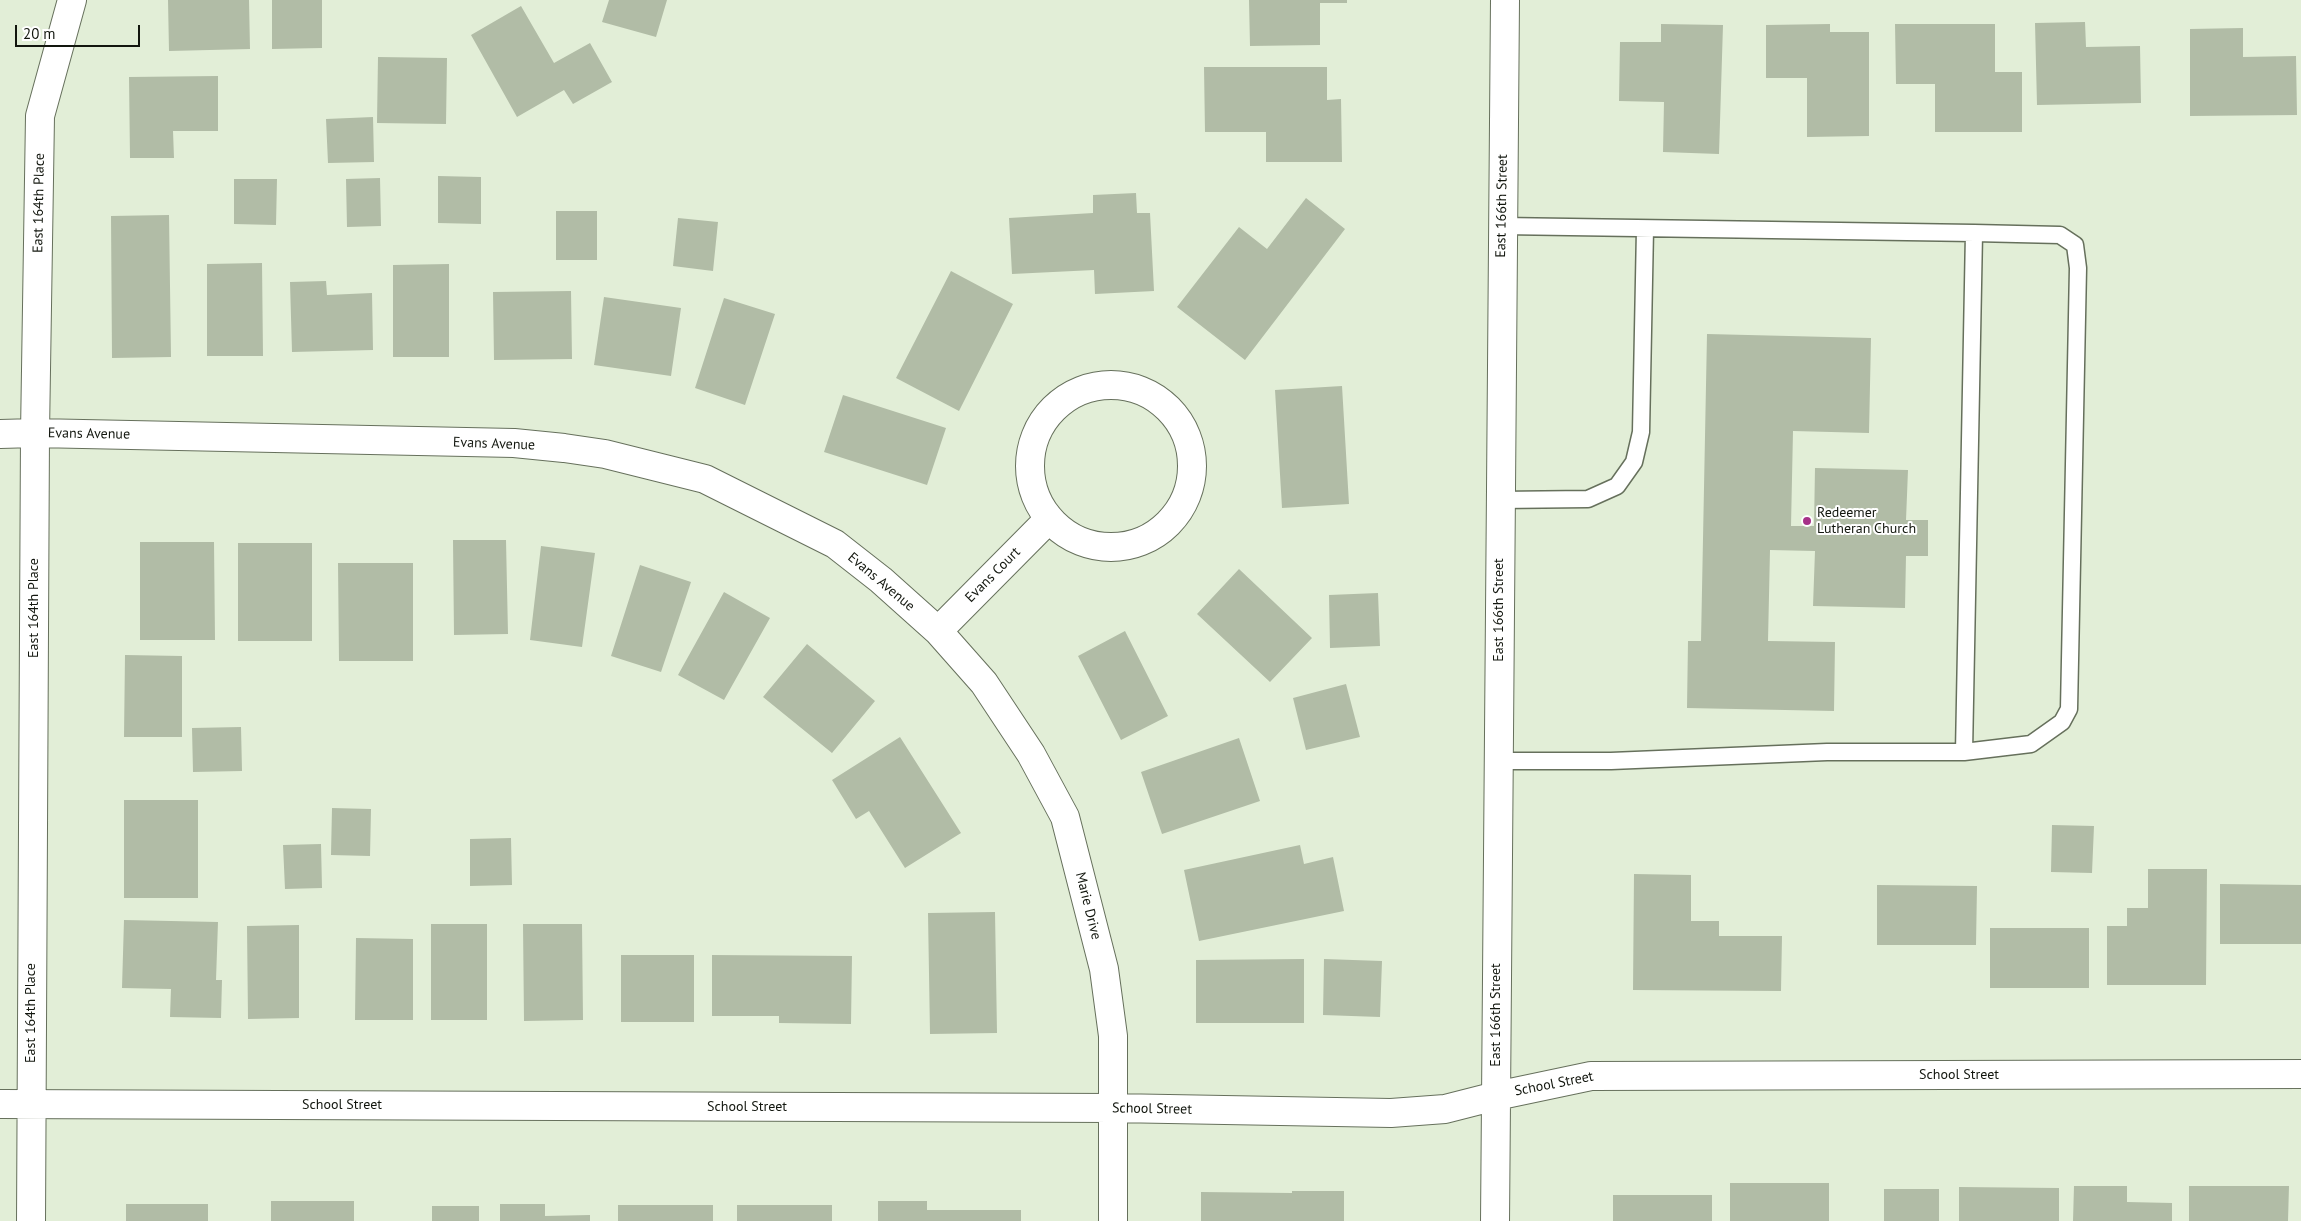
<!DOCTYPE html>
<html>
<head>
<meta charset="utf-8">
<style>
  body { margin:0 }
  #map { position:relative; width:2301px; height:1221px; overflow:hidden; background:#e2eed7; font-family:"PT Sans",sans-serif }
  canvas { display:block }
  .scale { position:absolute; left:15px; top:25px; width:125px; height:22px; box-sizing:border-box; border:2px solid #12160e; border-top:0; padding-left:6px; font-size:15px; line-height:18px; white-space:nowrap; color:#12160e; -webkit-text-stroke:4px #fff; paint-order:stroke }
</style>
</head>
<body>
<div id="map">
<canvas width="2301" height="1221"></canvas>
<div class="scale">20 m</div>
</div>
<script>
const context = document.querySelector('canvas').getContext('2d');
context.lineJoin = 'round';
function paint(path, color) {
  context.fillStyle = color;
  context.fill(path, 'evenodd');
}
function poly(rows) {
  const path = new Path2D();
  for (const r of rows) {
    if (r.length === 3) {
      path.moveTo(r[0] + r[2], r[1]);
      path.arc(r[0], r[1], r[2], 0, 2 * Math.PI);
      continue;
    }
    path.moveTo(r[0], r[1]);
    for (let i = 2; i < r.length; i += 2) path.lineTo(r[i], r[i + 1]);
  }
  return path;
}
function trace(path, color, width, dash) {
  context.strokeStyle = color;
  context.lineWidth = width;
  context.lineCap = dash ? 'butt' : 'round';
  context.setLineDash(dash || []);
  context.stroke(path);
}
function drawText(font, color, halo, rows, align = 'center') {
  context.font = font + ' "PT Sans",sans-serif';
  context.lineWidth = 4;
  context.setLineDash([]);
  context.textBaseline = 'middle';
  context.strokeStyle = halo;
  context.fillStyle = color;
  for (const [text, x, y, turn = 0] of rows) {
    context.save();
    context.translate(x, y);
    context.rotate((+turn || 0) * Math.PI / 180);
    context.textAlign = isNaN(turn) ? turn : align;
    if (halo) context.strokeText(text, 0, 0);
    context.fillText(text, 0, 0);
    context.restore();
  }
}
paint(poly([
  [168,0,249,0,250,49,169,51],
  [272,0,322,0,322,48,272,49],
  [609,0,667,0,656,37,602,22],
  [1249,0,1347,0,1347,3,1320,3,1320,45,1250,46],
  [521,6,554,63,590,43,612,82,573,104,564,90,517,117,471,35],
  [2085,22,2086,47,2140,46,2141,103,2037,105,2035,23],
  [1661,24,1723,25,1719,154,1663,152,1664,102,1619,101,1620,42,1661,42],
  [1830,24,1830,32,1869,32,1869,136,1807,137,1807,78,1766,78,1766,25],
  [1895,24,1995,24,1995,72,2022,72,2022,132,1935,132,1935,84,1896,84],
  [2243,28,2243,57,2296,56,2297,115,2190,116,2190,29],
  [378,57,447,58,446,124,377,123],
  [1204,67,1327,67,1327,100,1341,99,1342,162,1266,162,1266,132,1205,132],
  [218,76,218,131,173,131,174,158,130,158,129,77],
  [373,117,374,162,328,163,326,119],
  [438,176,481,177,481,224,438,223],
  [380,178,381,226,347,227,346,179],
  [234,179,277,179,276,225,234,224],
  [1136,193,1137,213,1150,213,1154,291,1095,294,1094,270,1012,274,1009,218,1093,213,1093,195],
  [1306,198,1345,229,1245,360,1177,307,1239,227,1267,249],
  [556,211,597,211,597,260,556,260],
  [169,215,171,357,112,358,111,216],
  [678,218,718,222,713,271,673,266],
  [262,263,263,356,207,356,207,264],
  [449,264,449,357,393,357,393,265],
  [951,271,1013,304,959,411,896,378],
  [326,281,327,295,372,293,373,350,292,352,290,282],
  [571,291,572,359,494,360,493,292],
  [604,297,681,308,671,376,594,365],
  [724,298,775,314,745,405,695,388],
  [1707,334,1871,338,1869,433,1793,431,1791,526,1814,526,1815,468,1908,470,1906,520,1928,520,1928,556,1906,556,1905,608,1813,606,1815,551,1770,550,1768,641,1835,642,1834,711,1687,708,1688,641,1701,641],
  [1342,386,1349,504,1282,508,1275,390],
  [843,395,946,428,927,485,824,452],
  [453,540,506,540,508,634,454,635],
  [140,542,214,542,215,640,140,640],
  [238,543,312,543,312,641,238,641],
  [541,546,595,553,582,647,530,640],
  [338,563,413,563,413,661,339,661],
  [640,565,691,582,661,672,611,656],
  [1239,569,1312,638,1270,682,1197,614],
  [724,592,770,618,724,700,678,675],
  [1378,593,1380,646,1330,648,1329,595],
  [1125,631,1168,716,1121,740,1078,656],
  [807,644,875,701,832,753,763,697],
  [125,655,182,656,182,737,124,737],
  [1346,684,1360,737,1306,750,1293,698],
  [241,727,242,771,193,772,192,728],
  [900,737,961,833,905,868,869,811,856,819,832,780],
  [1239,738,1260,801,1162,834,1141,772],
  [124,800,198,800,198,898,124,898],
  [332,808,371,809,370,856,331,855],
  [2052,825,2094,826,2092,873,2051,872],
  [511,838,512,885,470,886,470,839],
  [321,844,322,888,285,889,283,845],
  [1300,845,1304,864,1333,857,1344,911,1199,941,1184,870],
  [2148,869,2207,869,2206,985,2107,985,2107,926,2127,926,2127,908,2148,908],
  [1634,874,1691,875,1691,921,1719,921,1719,936,1782,936,1781,991,1633,990],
  [2220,884,2301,885,2301,944,2220,944],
  [1877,885,1977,886,1976,945,1877,945],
  [995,912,997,1033,930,1034,928,913],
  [124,920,218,922,216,980,222,980,221,1018,170,1017,171,989,122,988],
  [431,924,487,924,487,1020,431,1020],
  [523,924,582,924,583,1020,524,1021],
  [299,925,299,1018,248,1019,247,926],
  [1990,928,2089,928,2089,988,1990,988],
  [356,938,413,939,413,1020,355,1020],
  [621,955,694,955,694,1022,621,1022],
  [712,955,852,956,851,1024,779,1023,779,1016,712,1016],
  [1304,959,1304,1023,1196,1023,1196,960],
  [1324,959,1382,961,1380,1017,1323,1015],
  [1730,1183,1829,1183,1829,1221,1730,1221],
  [2074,1186,2127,1186,2127,1202,2172,1203,2172,1221,2073,1221],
  [2189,1186,2289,1186,2288,1221,2189,1221],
  [1959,1187,2059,1188,2059,1221,1959,1221],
  [1884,1189,1939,1189,1939,1221,1884,1221],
  [1292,1191,1344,1191,1344,1221,1201,1221,1201,1192,1292,1193],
  [1613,1195,1712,1195,1712,1221,1613,1221],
  [271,1201,354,1201,354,1221,271,1221],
  [878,1201,927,1201,927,1210,1021,1210,1021,1221,878,1221],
  [126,1204,208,1204,208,1221,126,1221],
  [500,1204,545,1204,545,1216,590,1215,590,1221,500,1221],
  [618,1205,713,1205,713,1221,618,1221],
  [737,1205,832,1205,832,1221,737,1221],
  [432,1206,479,1206,479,1221,432,1221]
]), '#b1bca6');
const lane = poly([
  [1499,500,1588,499,1617,486,1634,462,1641,432,1645,229],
  [1964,752,2031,744,2062,722,2069,709,2078,268,2075,245,2060,235,1974,233],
  [1498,761,1611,761,1827,752,1964,752,1974,233,1502,226]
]);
const street = poly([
  [1111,466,81],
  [0,434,35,433,514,443,564,448,605,454,705,479,835,544,881,580,938,631,984,683,1031,754,1065,817,1104,969,1113,1036,1113,1221],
  [938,631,1049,519],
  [0,1104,1113,1108,1391,1113,1445,1109,1496,1096,1591,1076,2301,1074],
  [31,1221,35,433,40,116,72,0],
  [1495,1221,1505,0]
]);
trace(lane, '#66705c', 19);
trace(street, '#66705c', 30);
trace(lane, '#fff', 16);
trace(street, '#fff', 28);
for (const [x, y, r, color] of [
  [1807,521,5,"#a63088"]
]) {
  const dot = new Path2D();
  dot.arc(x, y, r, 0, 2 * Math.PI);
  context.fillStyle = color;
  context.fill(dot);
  trace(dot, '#fff', 2);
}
drawText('14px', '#12160e', '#fff', [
  ["East 164th Place",39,203,-89],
  ["East 166th Street",1502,206,-89],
  ["Evans Avenue",89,434,1],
  ["Evans Avenue",494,444,2],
  ["Evans Court",993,575,-45],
  ["Evans Avenue",881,582,40],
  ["East 164th Place",34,608,-90],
  ["East 166th Street",1499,610,-90],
  ["Marie Drive",1088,906,76],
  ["East 164th Place",31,1013,-90],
  ["East 166th Street",1496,1015,-90],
  ["School Street",1959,1075],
  ["School Street",1554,1084,-11],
  ["School Street",342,1105],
  ["School Street",747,1107],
  ["School Street",1152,1109,1]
]);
drawText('14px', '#12160e', '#fff', [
  ["Redeemer",1817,513],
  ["Lutheran Church",1817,529]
], 'left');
</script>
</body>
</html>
